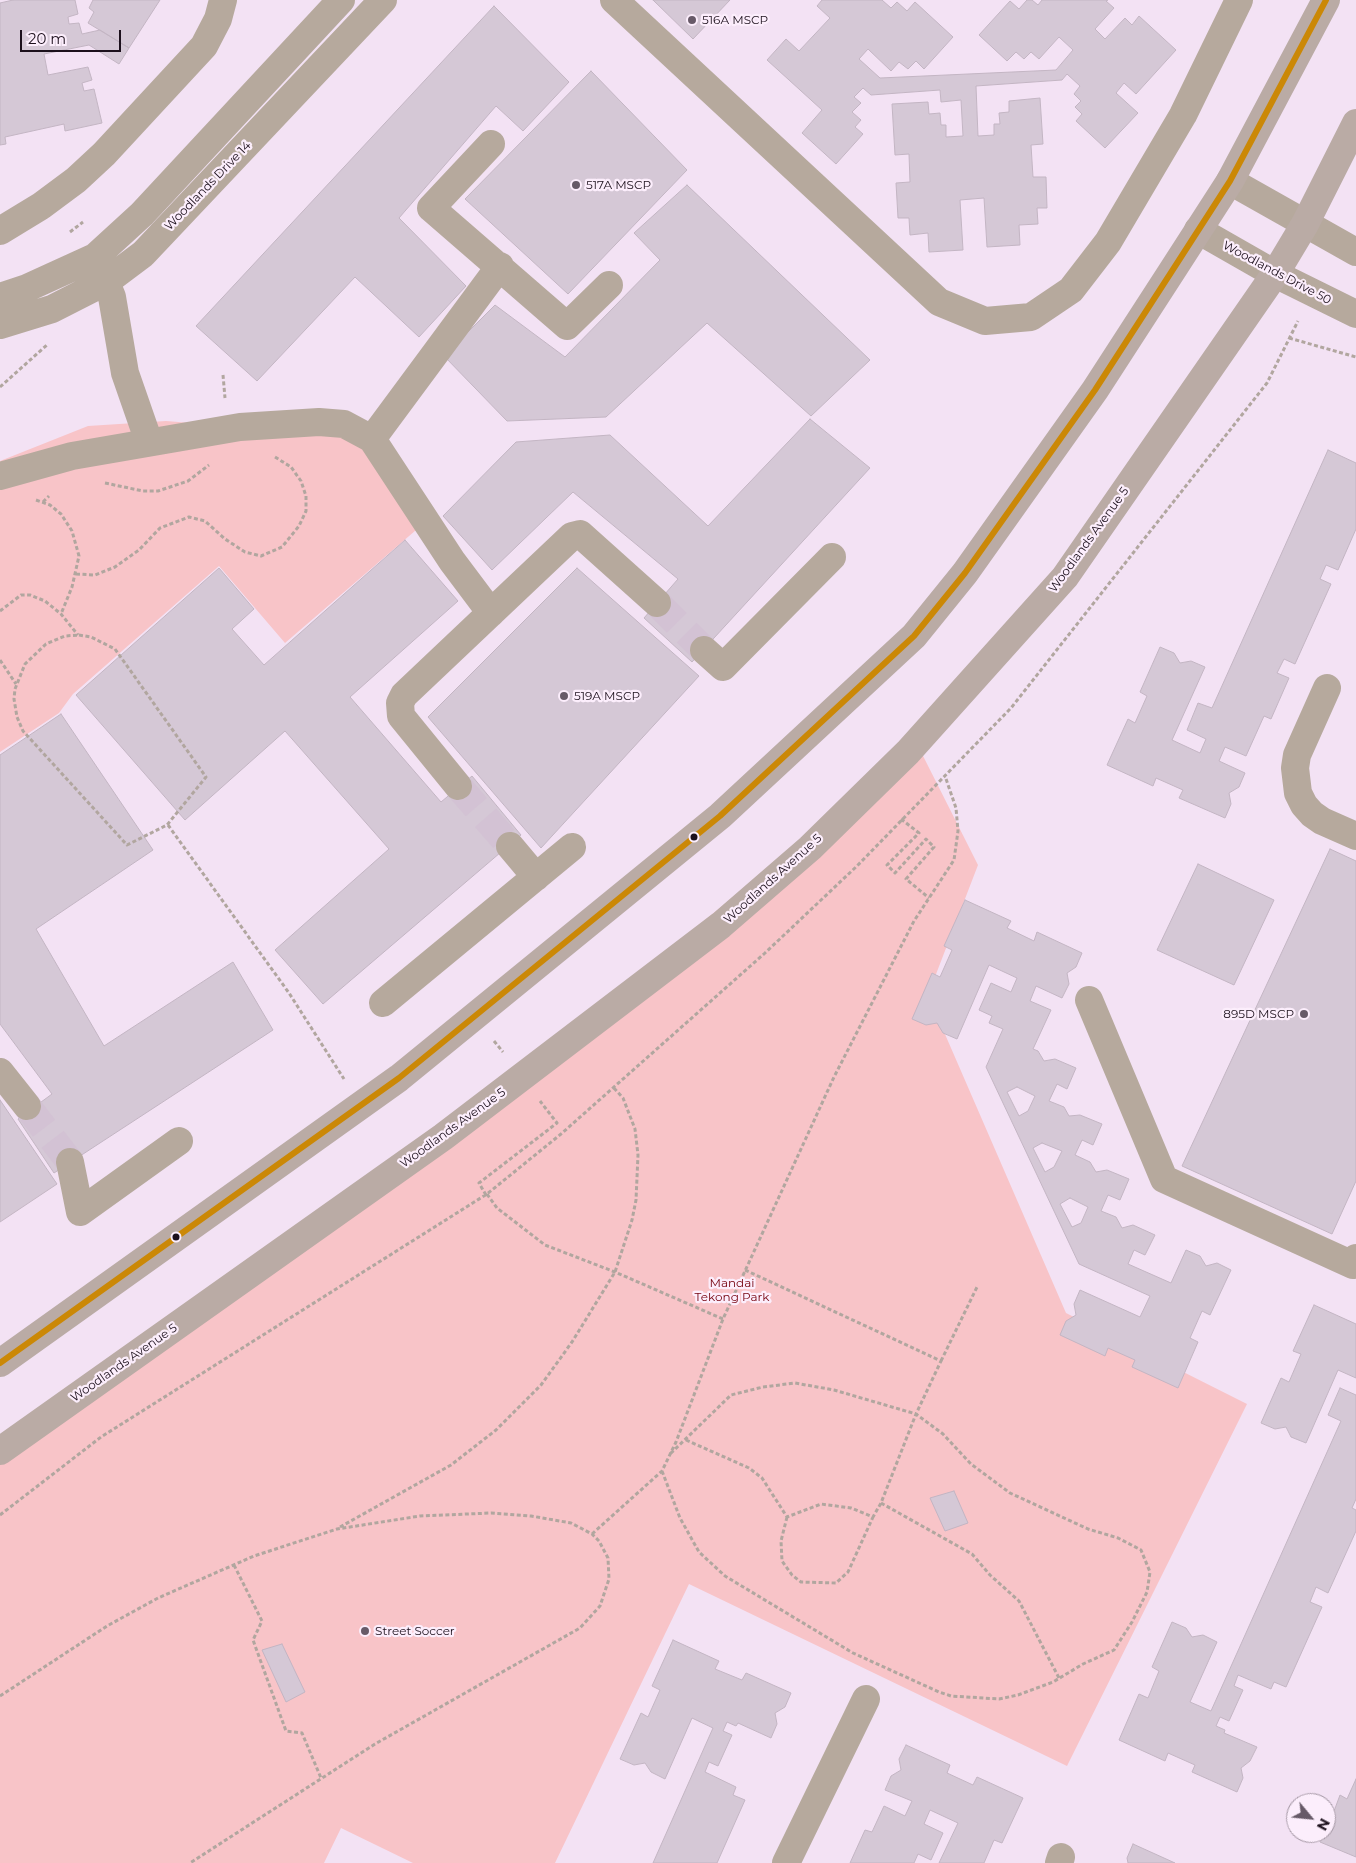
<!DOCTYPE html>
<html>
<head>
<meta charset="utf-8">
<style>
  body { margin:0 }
  #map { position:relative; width:1356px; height:1863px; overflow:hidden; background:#f3e2f4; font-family:Montserrat,sans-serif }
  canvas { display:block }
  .north { position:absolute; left:1286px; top:1793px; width:50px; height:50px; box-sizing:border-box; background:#fceefc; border:1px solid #a295a2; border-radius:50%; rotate:118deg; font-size:14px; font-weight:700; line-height:20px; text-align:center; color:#1c101c }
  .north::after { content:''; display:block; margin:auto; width:18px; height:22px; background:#675a68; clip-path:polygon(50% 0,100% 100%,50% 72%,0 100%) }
  .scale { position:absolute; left:20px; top:30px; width:101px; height:22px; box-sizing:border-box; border:2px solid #1c101c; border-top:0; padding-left:6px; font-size:15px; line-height:18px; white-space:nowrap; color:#1c101c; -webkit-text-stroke:4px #fceefc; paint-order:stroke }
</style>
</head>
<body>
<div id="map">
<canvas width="1356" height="1863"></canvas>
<div class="north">N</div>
<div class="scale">20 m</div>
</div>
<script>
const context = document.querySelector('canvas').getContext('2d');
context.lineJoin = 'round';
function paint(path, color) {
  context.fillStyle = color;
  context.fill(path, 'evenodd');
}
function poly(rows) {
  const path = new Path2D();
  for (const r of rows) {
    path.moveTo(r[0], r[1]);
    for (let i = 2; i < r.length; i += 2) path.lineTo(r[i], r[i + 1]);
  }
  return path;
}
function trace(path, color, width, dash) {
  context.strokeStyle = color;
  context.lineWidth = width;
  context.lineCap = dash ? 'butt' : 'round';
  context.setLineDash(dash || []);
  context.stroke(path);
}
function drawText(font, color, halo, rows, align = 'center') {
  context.font = font + ' Montserrat,sans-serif';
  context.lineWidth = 4.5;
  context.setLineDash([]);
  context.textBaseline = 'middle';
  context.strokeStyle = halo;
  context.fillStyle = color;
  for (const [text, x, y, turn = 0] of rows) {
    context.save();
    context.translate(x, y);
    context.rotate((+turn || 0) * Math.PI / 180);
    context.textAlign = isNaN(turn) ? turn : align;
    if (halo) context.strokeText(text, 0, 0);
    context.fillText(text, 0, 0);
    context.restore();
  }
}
paint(poly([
  [166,421,339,435,367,447,423,524,285,643,219,566,73,694,59,713,0,752,0,461,88,426],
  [917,744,978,865,928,995,1066,1313,1247,1404,1067,1766,689,1584,555,1863,413,1863,341,1828,324,1863,0,1863,0,1452,443,1138]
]), '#f8c4c8');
const building = poly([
  [13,0,75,0,78,14,68,17,69,24,79,23,82,34,100,30,129,48,119,64,89,45,44,54,48,75,88,67,92,80,82,83,84,91,94,89,102,123,65,131,64,124,5,137,6,144,0,145,0,3,13,0],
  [93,0,160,0,129,48,88,23,94,12,89,8,93,0],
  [653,0,730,0,693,39,653,0],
  [822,0,882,0,891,8,897,2,907,11,915,2,953,37,924,69,916,61,908,69,899,62,891,71,868,49,859,59,880,78,1056,70,1073,50,1059,37,1039,59,1031,52,1024,59,1016,52,1007,61,979,35,1010,1,1019,9,1027,0,1032,0,1038,5,1042,0,1108,0,1106,1,1114,8,1095,29,1105,39,1125,18,1132,25,1139,16,1176,50,1136,94,1124,83,1116,93,1138,113,1105,148,1076,121,1082,114,1075,107,1081,101,1074,94,1080,86,1067,74,1062,80,976,86,978,136,994,135,994,124,1000,124,999,113,1009,112,1009,101,1040,98,1043,144,1031,145,1033,177,1046,177,1047,208,1037,208,1038,224,1019,225,1020,245,987,247,984,198,960,200,963,250,929,252,928,233,910,235,909,218,898,218,896,183,910,182,909,154,895,155,892,104,928,102,929,114,940,113,941,125,946,125,946,137,963,136,961,100,941,102,940,90,871,95,863,88,854,97,861,103,852,112,861,120,855,127,863,134,836,164,802,133,822,110,767,60,786,39,799,51,830,18,817,6,822,0],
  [494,6,569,82,523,131,496,106,399,218,466,286,419,337,355,277,257,381,196,326,494,6],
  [591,71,687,170,568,294,465,199,591,71],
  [687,185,870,360,811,416,707,323,606,417,507,421,444,356,495,305,565,357,660,260,634,233,687,185],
  [810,419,870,468,692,662,644,618,678,579,573,492,492,570,443,516,516,442,610,435,708,526,810,419],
  [1328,450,1356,463,1356,529,1338,570,1326,565,1320,579,1331,584,1295,664,1284,659,1277,673,1289,678,1271,719,1264,716,1246,756,1225,747,1219,761,1245,773,1239,787,1229,793,1231,804,1225,818,1179,798,1183,790,1156,778,1153,786,1107,765,1128,719,1135,723,1147,696,1140,692,1160,647,1174,653,1180,663,1191,661,1205,667,1172,740,1200,753,1206,739,1187,730,1198,703,1212,708,1328,450],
  [405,540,458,601,350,697,441,802,472,776,521,835,323,1004,275,950,389,849,285,731,185,820,76,695,219,568,254,609,232,629,264,665,405,540],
  [577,568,699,676,541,848,428,717,577,568],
  [61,714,153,850,36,929,104,1046,233,962,273,1030,54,1173,18,1119,52,1094,0,1024,0,755,61,714],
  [1330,849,1356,861,1356,1181,1332,1234,1182,1166,1330,849],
  [1198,864,1274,900,1234,985,1157,950,1198,864],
  [965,900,1011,921,1007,928,1034,941,1037,932,1082,953,1076,967,1067,973,1069,984,1062,998,1036,986,1030,1001,1051,1010,1033,1049,1038,1051,1044,1061,1055,1059,1076,1068,1067,1089,1057,1084,1049,1101,1064,1107,1069,1116,1080,1115,1102,1124,1093,1145,1082,1140,1075,1155,1090,1162,1096,1172,1107,1170,1129,1179,1120,1200,1108,1195,1101,1211,1116,1217,1122,1228,1133,1225,1155,1235,1145,1255,1134,1250,1128,1264,1171,1283,1186,1250,1200,1256,1206,1266,1217,1263,1231,1270,1210,1315,1202,1311,1190,1338,1198,1342,1178,1388,1132,1367,1135,1360,1108,1348,1105,1356,1060,1335,1066,1321,1076,1315,1074,1304,1080,1290,1140,1317,1150,1296,1079,1264,986,1067,1003,1029,989,1023,992,1016,979,1010,991,983,1011,992,1017,978,989,965,957,1039,943,1033,937,1023,926,1025,912,1019,932,973,940,977,952,950,944,946,965,900],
  [1017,1087,1035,1096,1028,1111,1019,1116,1007,1092,1017,1087],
  [1042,1143,1062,1151,1054,1167,1045,1172,1033,1148,1042,1143],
  [1070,1198,1088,1207,1081,1223,1072,1227,1060,1204,1070,1198],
  [0,1100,57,1184,0,1222,0,1100],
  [1314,1305,1356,1324,1356,1378,1338,1370,1306,1443,1291,1437,1286,1427,1275,1429,1261,1423,1281,1378,1289,1382,1301,1354,1293,1351,1314,1305],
  [1340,1388,1356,1395,1356,1499,1352,1508,1356,1510,1356,1531,1328,1593,1316,1587,1310,1602,1322,1607,1286,1687,1274,1682,1271,1689,1238,1675,1234,1686,1243,1690,1229,1721,1220,1717,1216,1726,1225,1730,1224,1733,1257,1747,1250,1761,1241,1768,1243,1778,1237,1792,1192,1772,1195,1765,1168,1753,1165,1761,1119,1740,1139,1694,1148,1698,1159,1671,1152,1667,1172,1622,1186,1628,1192,1637,1203,1635,1217,1642,1190,1702,1211,1711,1341,1421,1328,1415,1340,1388],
  [954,1491,968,1523,945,1531,930,1498,954,1491],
  [673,1640,719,1661,715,1669,742,1680,746,1673,791,1693,785,1707,775,1713,777,1724,771,1738,738,1723,736,1726,727,1722,723,1731,732,1735,718,1766,709,1762,705,1772,736,1787,733,1795,745,1800,717,1863,653,1863,713,1728,692,1718,665,1779,651,1772,645,1763,634,1765,620,1759,641,1713,648,1717,660,1690,652,1686,673,1640],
  [282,1644,305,1692,286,1702,262,1650,282,1644],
  [906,1745,950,1765,947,1773,973,1785,977,1777,1023,1798,1002,1843,994,1840,984,1863,939,1863,958,1823,930,1810,924,1824,943,1833,931,1860,918,1854,914,1863,850,1863,865,1830,872,1832,884,1806,905,1816,912,1801,885,1790,891,1776,901,1770,899,1759,906,1745],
  [1356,1779,1356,1857,1320,1842,1324,1833,1326,1833,1340,1795,1347,1799,1356,1779],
  [1133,1844,1175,1863,1128,1863,1127,1858,1133,1844]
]);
paint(building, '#d5c8d6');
trace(building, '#c3b5c3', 1);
trace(poly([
  [657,603,704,650],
  [458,786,510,846],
  [27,1106,70,1162]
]), '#d3c2d4', 28, [28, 14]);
trace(poly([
  [70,232,83,222],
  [1289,338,1356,357],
  [223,375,225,398],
  [0,387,48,344],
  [105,483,143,491,158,491,188,481,209,465],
  [36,500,50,505,61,514,72,531,79,556,72,587,61,614],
  [43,502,49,496],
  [76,574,95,575,115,567,139,550,160,528,189,517,205,521,225,539,245,552,261,556,282,547,299,526,306,511,306,496,301,481,291,467,275,457],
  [0,611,21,595,30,595,45,601,61,614,78,635],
  [79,635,91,637,115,649,206,777,167,825,127,845,23,731,17,717,14,699,15,689,25,664,46,644,65,636,79,635],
  [0,660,16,684],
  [901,819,919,833,887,865,895,873,926,839,934,847,906,879,929,898],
  [168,825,289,993,344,1079],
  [494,1041,503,1052],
  [487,1194,497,1208,545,1245,615,1272,723,1319],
  [486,1195,479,1183,557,1123,540,1101],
  [941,1361,978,1285],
  [686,1440,749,1468,762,1478,787,1517,821,1504,851,1508,873,1517,881,1503,916,1414,941,1361,745,1270],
  [662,1471,680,1518,699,1552,725,1576,853,1653,939,1692,951,1696,999,1699,1018,1695,1053,1682,1083,1664,1114,1650,1132,1622,1147,1592,1150,1572,1141,1550,1118,1538,1088,1529,1010,1493,971,1464,943,1434,916,1414,834,1390,795,1383,763,1387,731,1395,669,1455],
  [881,1503,972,1554,990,1575,1019,1601,1059,1678],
  [0,1515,101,1437,487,1194,561,1134,765,953,857,866,1011,708,1267,383,1298,321],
  [787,1517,781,1541,782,1561,792,1575,801,1582,836,1583,848,1572,873,1517],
  [340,1527,451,1465,496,1430,541,1385,572,1342,615,1272,632,1220,636,1200,638,1155,635,1129,623,1098,613,1087],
  [592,1534,662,1471,676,1442,723,1319,834,1077,914,921,954,860,958,831,956,808,945,776],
  [234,1565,262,1621,253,1640,286,1731,302,1733,321,1778],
  [0,1696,107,1626,158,1598,254,1556,337,1529,420,1516,491,1513,531,1516,571,1523,592,1534,599,1541,608,1558,609,1579,600,1606,580,1628,375,1744,190,1863]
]), '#b1a69f', 3, [4, 2.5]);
trace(poly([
  [614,0,939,302,985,321,1031,317,1071,290,1108,242,1183,115,1239,0],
  [491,144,431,208,567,326,609,285],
  [1230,181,1356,252],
  [1198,230,1275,274,1356,314],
  [0,231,41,206,76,180,104,154,204,46,218,19,223,0],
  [99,265,112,297,125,373,149,442],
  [0,297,27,288,95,257,142,214,341,0],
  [0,325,52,309,107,281,143,254,383,0],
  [372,439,500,266],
  [0,476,72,456,240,427,319,422,344,424,372,439,452,561,491,613],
  [704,650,723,667,832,557],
  [1327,688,1297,755,1295,768,1298,793,1304,805,1312,814,1322,821,1356,836],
  [458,786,401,716,400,703,404,695,572,536,580,534,657,603],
  [510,846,536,877],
  [1089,1000,1164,1179,1353,1265,1356,1258],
  [383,1003,572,847],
  [0,1072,27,1106],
  [70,1162,80,1212,179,1141],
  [786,1863,866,1699],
  [1059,1863,1061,1857]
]), '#b6a99d', 28);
trace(poly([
  [0,1363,399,1078,720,816,914,636,965,573,1095,390,1172,271,1230,181,1326,0],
  [0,1451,443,1137,721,925,810,848,908,752,1065,577,1275,274,1305,224,1356,123]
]), '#baaba5', 28);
trace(poly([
  [0,1363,399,1078,720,816,914,636,965,573,1095,390,1172,271,1230,181,1326,0]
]), '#cb8806', 6);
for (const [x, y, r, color] of [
  [692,20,5,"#675a68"],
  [576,185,5,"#675a68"],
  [564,696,5,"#675a68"],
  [694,837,4.5,"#1c101c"],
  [1304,1014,5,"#675a68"],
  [176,1237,4.5,"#1c101c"],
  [365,1631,5,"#675a68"]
]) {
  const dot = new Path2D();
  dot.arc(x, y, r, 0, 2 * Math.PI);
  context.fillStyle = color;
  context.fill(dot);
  trace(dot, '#fceefc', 2);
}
drawText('12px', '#1c101c', '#fceefc', [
  ["516A MSCP",702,20],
  ["517A MSCP",586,185],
  ["519A MSCP",574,696],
  ["895D MSCP",1294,1014,"right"],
  ["Street Soccer",375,1631]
], 'left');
drawText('12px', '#1c101c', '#fceefc', [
  ["Woodlands Drive 14",208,186,-46],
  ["Woodlands Drive 50",1277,273,28],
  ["Woodlands Avenue 5",1089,540,-54],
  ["Woodlands Avenue 5",773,879,-42],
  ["Woodlands Avenue 5",453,1128,-36],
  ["Woodlands Avenue 5",124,1363,-35]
]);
drawText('12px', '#75000d', '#fceefc', [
  ["Mandai",732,1283],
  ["Tekong Park",732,1297]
]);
</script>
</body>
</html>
